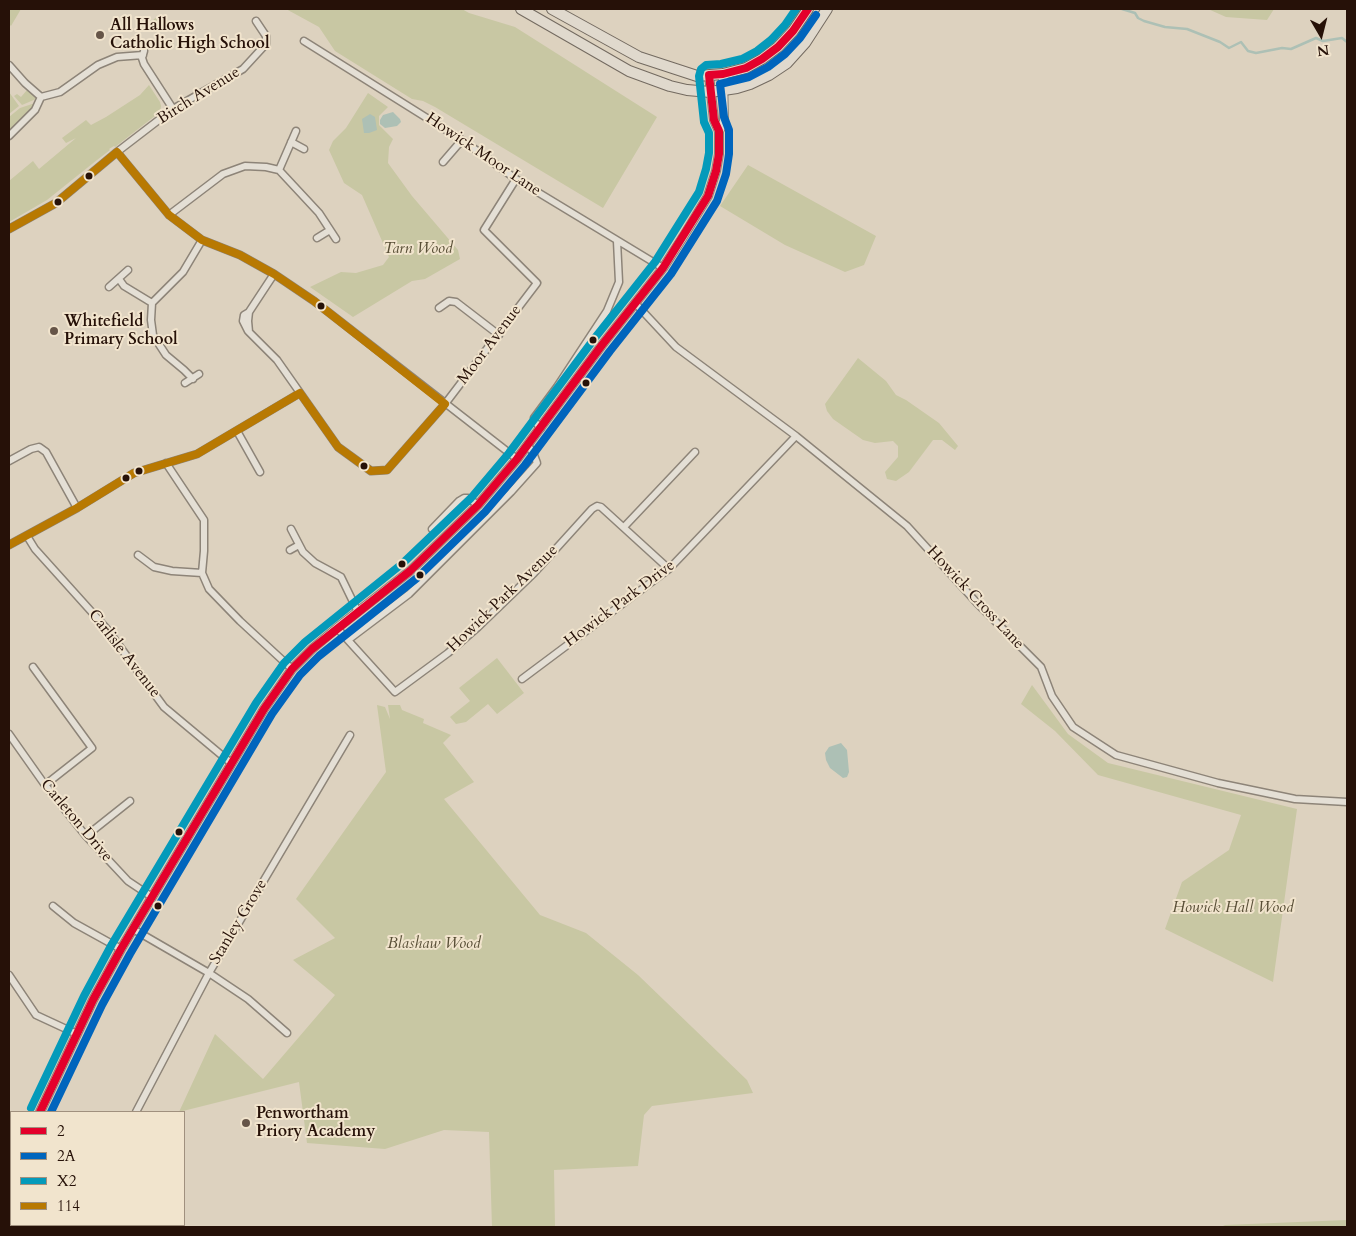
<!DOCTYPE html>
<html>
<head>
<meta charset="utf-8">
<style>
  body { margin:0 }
  #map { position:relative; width:1356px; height:1236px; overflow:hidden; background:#ddd2bf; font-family:Cardo,serif }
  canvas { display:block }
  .frame { position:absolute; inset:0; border:10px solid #261108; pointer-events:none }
  .legend { position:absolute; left:10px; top:1111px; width:175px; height:115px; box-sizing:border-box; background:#f1e4cd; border:1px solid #a0907e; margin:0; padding:6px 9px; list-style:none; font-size:15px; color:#261108 }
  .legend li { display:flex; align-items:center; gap:10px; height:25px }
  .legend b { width:25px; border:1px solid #a0907e }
  .north { position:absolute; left:1296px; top:10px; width:50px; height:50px; -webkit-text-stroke:4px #f1e4cd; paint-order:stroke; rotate:172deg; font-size:14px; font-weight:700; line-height:20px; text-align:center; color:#261108 }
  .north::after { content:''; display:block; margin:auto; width:18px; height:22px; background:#261108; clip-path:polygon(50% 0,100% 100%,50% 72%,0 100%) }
</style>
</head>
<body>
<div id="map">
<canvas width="1356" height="1236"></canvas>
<div class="frame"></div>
<ul class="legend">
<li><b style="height:6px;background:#e4002b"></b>2</li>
<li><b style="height:6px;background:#0065bd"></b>2A</li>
<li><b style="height:6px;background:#049aba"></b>X2</li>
<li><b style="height:6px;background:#b87902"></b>114</li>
</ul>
<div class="north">N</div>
</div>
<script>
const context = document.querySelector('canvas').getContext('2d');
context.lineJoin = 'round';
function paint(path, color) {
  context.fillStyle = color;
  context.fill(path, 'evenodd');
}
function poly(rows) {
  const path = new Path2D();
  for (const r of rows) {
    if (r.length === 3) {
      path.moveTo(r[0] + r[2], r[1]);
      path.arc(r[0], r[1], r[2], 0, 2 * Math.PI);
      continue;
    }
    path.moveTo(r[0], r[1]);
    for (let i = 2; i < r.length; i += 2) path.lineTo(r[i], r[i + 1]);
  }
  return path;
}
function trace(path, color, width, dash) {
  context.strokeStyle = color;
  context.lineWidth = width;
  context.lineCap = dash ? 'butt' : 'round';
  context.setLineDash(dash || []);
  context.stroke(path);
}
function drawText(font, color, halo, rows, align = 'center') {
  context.font = font + ' Cardo,serif';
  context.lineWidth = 4;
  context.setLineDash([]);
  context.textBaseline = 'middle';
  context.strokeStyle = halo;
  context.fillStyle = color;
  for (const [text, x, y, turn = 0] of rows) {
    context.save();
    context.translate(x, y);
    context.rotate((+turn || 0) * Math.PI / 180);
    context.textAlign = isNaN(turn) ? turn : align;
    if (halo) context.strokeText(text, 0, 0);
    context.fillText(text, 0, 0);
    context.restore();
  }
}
paint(poly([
  [9,9,21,9,11,26,9,24],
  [286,9,462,9,469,13,515,27,657,117,603,208,435,107,423,101,412,99,335,51,319,27],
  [1208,9,1274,9,1267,20,1226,17],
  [159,24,7],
  [149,85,160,102,161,106,160,112,115,147,114,146,109,149,110,150,97,160,47,200,9,222,9,181,33,161,39,169,76,138,66,143,62,138,86,120,91,125,106,117,140,95],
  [27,90,35,96,36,99,22,105,14,96,17,94,21,97],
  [9,92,19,106,9,114],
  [368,93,388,107,379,116,379,125,393,139,389,147,388,163,412,196,458,250,460,259,425,279,412,281,353,317,310,287,341,272,356,273,383,265,389,257,362,195,344,183,329,150,333,141,346,128],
  [35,103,30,113,9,133,9,117,20,108],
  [748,165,876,236,864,265,845,272,785,245,720,206],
  [858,358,886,381,896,395,906,400,939,423,958,446,955,450,942,440,933,440,909,472,896,481,887,479,885,472,898,457,898,446,893,441,875,443,863,440,833,419,827,411,825,404],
  [497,658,524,693,497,714,488,704,466,722,456,724,450,717,470,701,459,688],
  [1032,685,1068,734,1108,763,1297,809,1273,982,1165,929,1182,882,1229,850,1241,815,1098,775,1055,731,1021,704],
  [377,705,385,707,390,719,388,705,400,705,402,710,424,719,423,723,451,735,443,743,474,782,444,799,540,915,586,933,638,975,747,1080,753,1093,652,1106,644,1115,638,1166,554,1170,555,1227,492,1227,489,1132,444,1130,385,1149,307,1143,299,1082,179,1112,215,1034,263,1079,335,995,293,960,335,938,296,899,386,772],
  [1347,1220,1347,1227,1221,1227,1225,1225]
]), '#c8c7a3');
paint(poly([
  [393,112,400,119,401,122,397,126,385,128,380,124,380,120,383,115],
  [370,114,375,117,377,130,369,133,364,133,362,119],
  [841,743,847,750,849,772,847,777,843,778,830,768,826,760,825,753,829,747]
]), '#adc0b5');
trace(poly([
  [1122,9,1135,13,1138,18,1144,21,1165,27,1187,29,1220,42,1229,48,1241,42,1248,51,1256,53,1282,48,1291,49,1316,38,1323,41,1342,38,1347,42]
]), '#adc0b5', 2.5);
const minor = poly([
  [304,41,462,140,516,179,663,268],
  [144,51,142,58,144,64,173,109],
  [9,65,25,83,41,97,60,92,98,65,117,57,143,55],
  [9,136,35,110,41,97],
  [291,142,304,149],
  [117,152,169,215,202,240,240,255,274,274,314,301,517,459],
  [443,162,462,140],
  [279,170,296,131],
  [169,215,223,174,245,166,266,167,279,170,319,213,336,239],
  [9,229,56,203,117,152,173,109,243,69,266,44,266,36,256,21],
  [317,238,330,230],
  [274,274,249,312,248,321,249,332,277,360,338,447,371,471,387,470,445,404,537,283,484,230,516,179],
  [119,279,124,286,152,303],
  [109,287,128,270],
  [635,303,676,347,796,436,907,526,977,603,1041,667,1052,696,1073,727,1116,755,1218,783,1295,799,1347,802],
  [439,308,449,301,456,302,499,335],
  [248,331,243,321,244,315,249,312],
  [193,379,184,370,166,355,153,335,151,320,152,303,183,272,202,240],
  [185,383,199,374],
  [541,428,535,422,534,418,557,387,607,311,619,282,617,241],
  [237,431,260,472],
  [9,461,31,449,39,447,46,452,77,508],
  [166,463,204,520,204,551,202,573,209,589,240,621,292,669],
  [624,527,695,452],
  [291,529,303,552,315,563,341,577,358,612],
  [432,529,459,501,464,498,468,498,478,505],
  [27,536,35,549,107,629,164,707,231,763],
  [9,545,77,508,134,473,197,454,300,393],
  [290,550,299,545],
  [138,555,154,567,172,571,202,573],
  [337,628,395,692,448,653,478,627,534,573,592,509,597,506,601,507,669,569],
  [348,640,409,594,511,492,537,463,534,455,528,445],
  [33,667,92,748,45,785],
  [522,679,669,569,796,436],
  [9,734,45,785,86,836,128,881,152,897],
  [86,836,130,801],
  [53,906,74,923,121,949],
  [133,929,209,973,248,999,287,1033],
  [9,975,36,1015,77,1034],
  [136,1112,209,973,350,735],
  [9,1226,10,1227],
  [109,1227,110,1225]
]);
const tertiary = poly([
  [719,131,724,122,723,74],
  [40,1112,93,1000,121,949,264,709,292,669,312,649,337,628,410,571,478,505,517,459,602,345,663,268,683,237,708,196,716,171,719,154,719,131,714,120,709,75],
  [9,1175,11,1170]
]);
const trunk = poly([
  [521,9,629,71,670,86,687,90,710,92,737,88,750,84,769,75,787,63,805,43,827,9],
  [552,9,639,57,697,76,723,74,746,68,762,59,778,47,793,31,808,9]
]);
trace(minor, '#8d8478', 9);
trace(tertiary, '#8d8478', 10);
trace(trunk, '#736a60', 12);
trace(minor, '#e4dfd5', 6);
trace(tertiary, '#e4dfd5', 8);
trace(trunk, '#e0d9cd', 10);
trace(poly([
  [40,1112,93,1000,121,949,264,709,292,669,312,649,410,571,478,505,517,459,602,345,663,268,708,196,716,171,719,154,719,131,714,120,709,75,723,74,746,68,762,59,778,47,793,31,808,9]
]), '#e4002b', 8);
trace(poly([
  [51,1112,102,1005,130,954,272,714,300,675,319,656,417,578,485,512,525,465,610,351,671,274,717,201,726,174,729,154,729,130,724,117,720,84,749,77,768,67,785,54,800,38,816,15]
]), '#0065bd', 8);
trace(poly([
  [31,1108,84,996,112,944,256,703,284,663,305,642,403,563,471,498,509,453,594,339,655,262,699,192,706,169,709,153,709,133,704,122,699,76,701,69,706,65,721,64,742,59,757,51,771,40,785,25,796,9]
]), '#049aba', 8);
trace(poly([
  [117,152,169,215,202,240,240,255,274,274,314,301,445,404],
  [9,229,56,203,117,152],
  [300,393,338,447,371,471,387,470,445,404],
  [9,545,77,508,134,473,197,454,300,393]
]), '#b87902', 8);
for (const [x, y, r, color] of [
  [100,35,5,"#665548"],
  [89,176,4.5,"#261108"],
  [58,202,4.5,"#261108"],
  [321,306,4.5,"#261108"],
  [54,331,5,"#665548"],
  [593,340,4.5,"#261108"],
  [586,383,4.5,"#261108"],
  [364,466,4.5,"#261108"],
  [139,471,4.5,"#261108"],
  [126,478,4.5,"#261108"],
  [402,564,4.5,"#261108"],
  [420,575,4.5,"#261108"],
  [179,832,4.5,"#261108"],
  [158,906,4.5,"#261108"],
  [246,1123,5,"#665548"]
]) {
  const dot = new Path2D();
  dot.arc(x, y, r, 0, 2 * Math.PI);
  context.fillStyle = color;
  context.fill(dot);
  trace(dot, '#f1e4cd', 2);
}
drawText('bold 16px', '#261108', '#f1e4cd', [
  ["All Hallows",110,26],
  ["Catholic High School",110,44],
  ["Whitefield",64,322],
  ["Primary School",64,340],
  ["Penwortham",256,1114],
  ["Priory Academy",256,1132]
], 'left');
drawText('16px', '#261108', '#f1e4cd', [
  ["Birch Avenue",199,96,-32],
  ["Howick Moor Lane",483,155,34],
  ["Moor Avenue",490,345,-53],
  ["Howick Cross Lane",975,598,47],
  ["Howick Park Avenue",503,599,-44],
  ["Howick Park Drive",620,604,-37],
  ["Carlisle Avenue",124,654,52],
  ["Carleton Drive",76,821,50],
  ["Stanley Grove",239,922,-59]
]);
drawText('italic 16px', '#584e36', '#f1e4cd', [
  ["Tarn Wood",418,249],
  ["Howick Hall Wood",1233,908],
  ["Blashaw Wood",434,944]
]);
</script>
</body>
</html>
